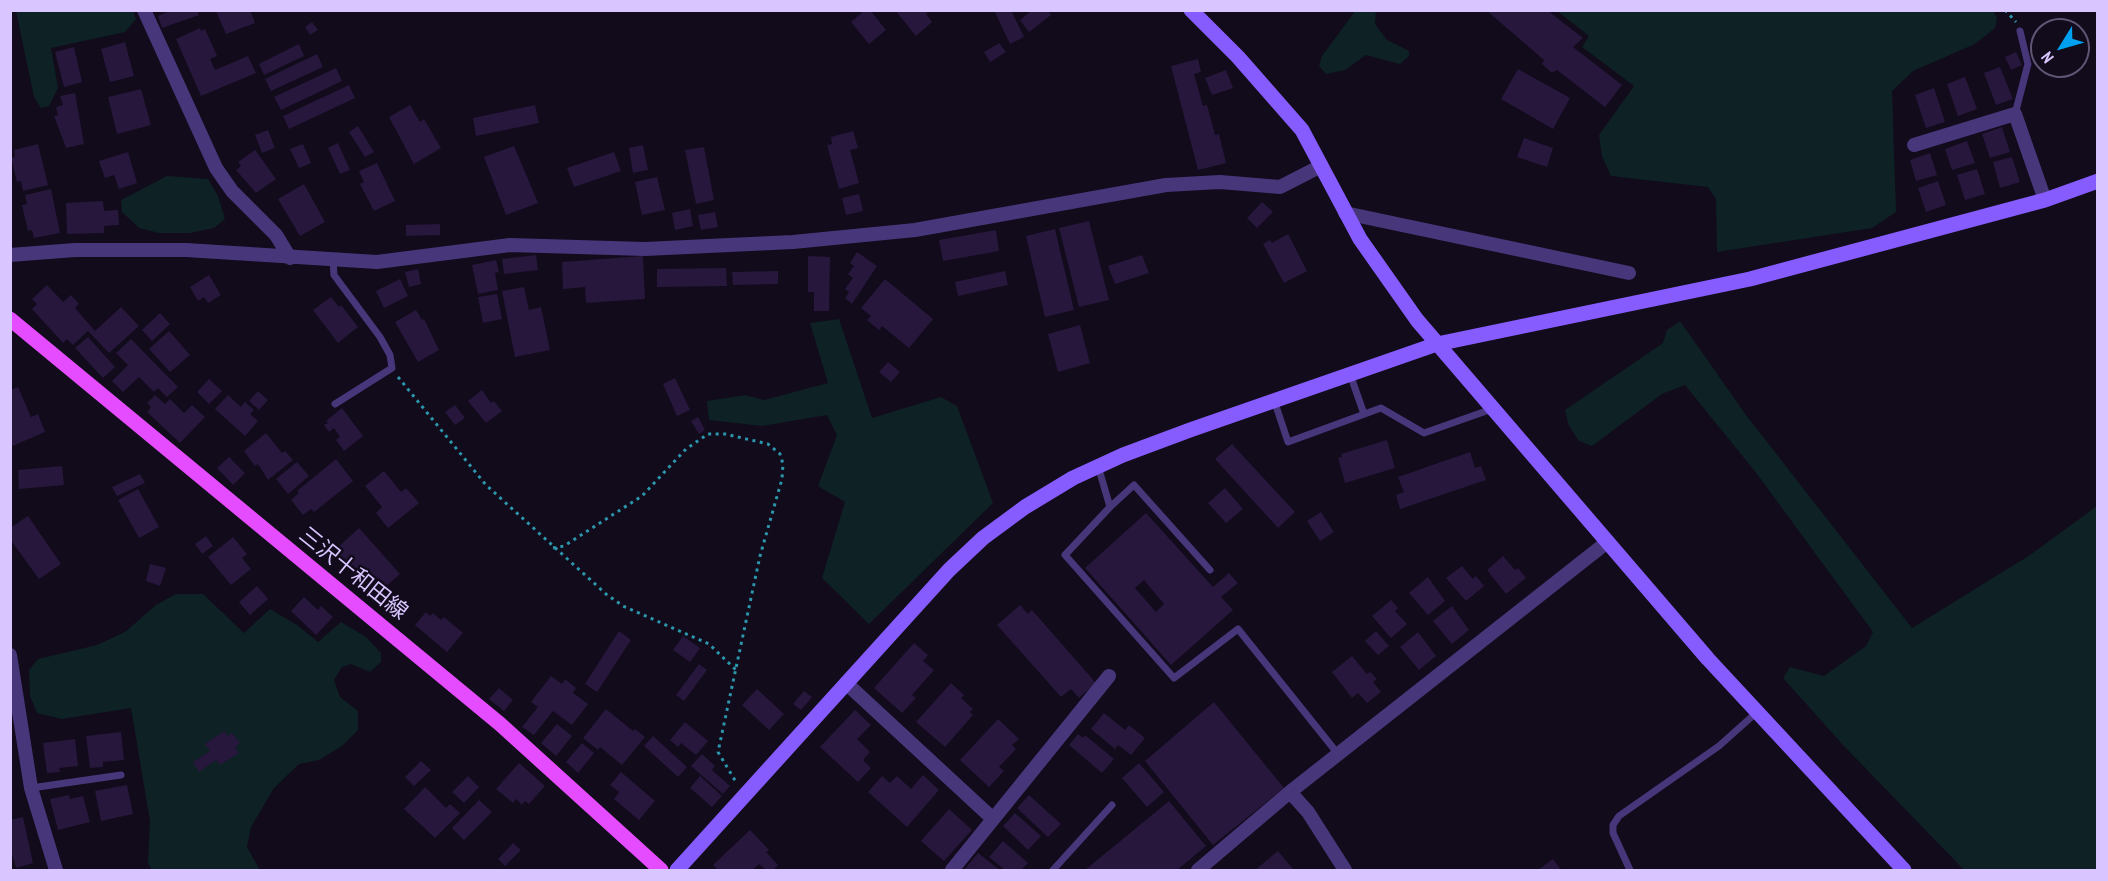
<!DOCTYPE html>
<html>
<head>
<meta charset="utf-8">
<style>
  body { margin:0 }
  #map { position:relative; width:2108px; height:881px; overflow:hidden; background:#110b1b; font-family:"PT Sans Narrow",sans-serif }
  canvas { display:block }
  .frame { position:absolute; inset:0; border:12px solid #d9c5ff; pointer-events:none }
  .north { position:absolute; left:2030px; top:18px; width:60px; height:60px; box-sizing:border-box; background:#110b1b; border:2px solid #615576; border-radius:50%; rotate:233deg; font-size:16px; font-weight:700; line-height:24px; text-align:center; color:#d9c5ff }
  .north::after { content:''; display:block; margin:auto; width:21px; height:27px; background:#00a0f0; clip-path:polygon(50% 0,100% 100%,50% 72%,0 100%) }
</style>
</head>
<body>
<div id="map">
<canvas width="2108" height="881"></canvas>
<div class="frame"></div>
<div class="north">N</div>
</div>
<script>
const context = document.querySelector('canvas').getContext('2d');
context.lineJoin = 'round';
function paint(path, color) {
  context.fillStyle = color;
  context.fill(path, 'evenodd');
}
function poly(rows) {
  const path = new Path2D();
  for (const r of rows) {
    path.moveTo(r[0], r[1]);
    for (let i = 2; i < r.length; i += 2) path.lineTo(r[i], r[i + 1]);
  }
  return path;
}
function trace(path, color, width, dash) {
  context.strokeStyle = color;
  context.lineWidth = width;
  context.lineCap = dash ? 'butt' : 'round';
  context.setLineDash(dash || []);
  context.stroke(path);
}
function drawText(font, color, halo, rows, align = 'center') {
  context.font = font + ' "PT Sans Narrow","Noto Sans JP",sans-serif';
  context.lineWidth = 5;
  context.setLineDash([]);
  context.textBaseline = 'middle';
  context.strokeStyle = halo;
  context.fillStyle = color;
  for (const [text, x, y, turn = 0] of rows) {
    context.save();
    context.translate(x, y);
    context.rotate((+turn || 0) * Math.PI / 180);
    context.textAlign = isNaN(turn) ? turn : align;
    if (halo) context.strokeText(text, 0, 0);
    context.fillText(text, 0, 0);
    context.restore();
  }
}
paint(poly([
  [1356,10,1376,11,1375,24,1387,40,1409,51,1409,56,1400,64,1366,55,1345,70,1326,74,1319,66,1322,56],
  [1993,10,1997,18,1995,28,1975,44,1913,71,1892,91,1896,212,1872,228,1717,252,1716,199,1708,187,1611,176,1602,156,1599,135,1634,86,1582,47,1589,36,1557,11],
  [16,11,133,11,136,19,125,32,51,48,58,88,49,106,41,108,34,97],
  [167,176,208,179,218,196,225,219,214,228,190,233,159,233,139,228,122,212,121,200],
  [839,319,872,418,941,397,957,406,993,503,869,624,822,578,845,502,818,486,837,435,827,415,762,426,709,420,707,401,745,395,764,400,828,383,810,323],
  [1680,321,1746,415,1912,628,2030,555,2097,506,2097,870,1964,870,1843,745,1783,678,1790,667,1824,676,1866,646,1873,632,1757,474,1685,385,1662,394,1592,446,1579,441,1569,426,1565,410,1663,343,1667,330],
  [176,594,203,594,244,633,270,609,297,625,318,642,341,622,366,637,381,653,381,662,370,672,351,664,342,667,334,680,340,697,358,711,358,730,342,746,319,760,299,764,274,788,251,827,247,847,260,870,152,870,148,863,150,821,131,708,62,719,37,713,30,696,29,670,38,659,97,645,125,632,156,605]
]), '#0e2125');
paint(poly([
  [172,10,197,10,199,15,162,28,158,16],
  [250,10,255,23,226,34,216,11],
  [865,10,870,10,886,30,869,44,851,22],
  [895,10,930,10,926,14,932,22,916,36],
  [994,10,1011,10,1024,37,1010,44],
  [1032,10,1048,10,1051,15,1029,32,1020,20],
  [1486,10,1547,10,1583,38,1573,47,1622,85,1605,107,1557,70,1552,73,1542,64,1544,60],
  [312,22,318,30,310,35,305,27],
  [200,28,201,31,205,29,217,56,210,59,215,70,248,56,256,73,201,96,176,39],
  [125,42,134,76,110,82,101,49],
  [999,43,1006,52,990,62,984,52],
  [299,44,304,56,264,75,259,64],
  [74,47,82,82,64,87,55,52],
  [2016,52,2022,65,2011,70,2005,57],
  [317,54,323,67,271,91,265,79],
  [1198,59,1201,72,1194,74,1203,106,1207,105,1215,135,1219,134,1226,163,1198,170,1171,66],
  [2000,67,2013,99,1996,105,1984,73],
  [336,68,342,81,281,110,274,97],
  [1518,69,1570,98,1553,129,1501,99],
  [1226,70,1233,88,1212,95,1205,78],
  [1965,77,1977,109,1958,116,1947,84],
  [349,85,355,98,289,129,283,116],
  [1934,88,1945,122,1926,128,1915,95],
  [141,89,151,125,117,134,108,97],
  [75,93,84,144,66,148,54,116,58,115,56,107,63,105,60,96],
  [410,105,420,122,424,119,441,148,414,164,389,117],
  [535,105,539,123,476,136,473,118],
  [358,126,374,152,365,157,349,132],
  [2002,127,2010,152,1990,158,1982,134],
  [268,130,275,148,262,153,255,135],
  [853,131,858,148,850,150,859,183,839,189,827,145,832,144,831,137],
  [1524,138,1553,148,1547,167,1517,157],
  [1967,141,1975,163,1952,170,1945,149],
  [338,143,350,170,340,174,328,148],
  [38,144,48,185,23,191,21,181,17,182,11,158,15,157,14,150],
  [303,144,311,163,299,168,290,149],
  [643,145,648,170,633,173,629,148],
  [514,146,538,203,506,215,484,157],
  [704,147,714,200,696,204,685,150],
  [255,150,276,179,256,193,236,170,241,166,238,162],
  [128,152,137,183,119,189,114,175,105,178,99,161],
  [614,152,621,171,574,187,567,168],
  [1930,153,1937,175,1916,181,1910,160],
  [2012,157,2020,182,2000,188,1993,162],
  [377,163,395,201,374,211,360,184,364,182,359,171],
  [1977,169,1985,194,1965,200,1957,175],
  [657,177,665,210,642,215,635,182],
  [1938,181,1946,205,1926,212,1918,188],
  [304,184,325,222,300,236,278,199],
  [51,189,60,233,34,238,32,230,28,231,22,205,27,204,25,195],
  [859,194,863,211,846,215,842,198],
  [103,201,104,211,118,210,119,225,104,226,104,233,67,234,66,203],
  [1262,202,1273,212,1257,228,1247,218],
  [690,209,693,226,675,230,672,213],
  [715,212,718,227,701,230,698,215],
  [1089,221,1109,300,1079,307,1059,228],
  [440,224,440,235,406,236,406,225],
  [1055,229,1074,310,1045,317,1026,236],
  [996,230,999,251,943,261,939,240],
  [1288,234,1307,271,1284,283,1263,244,1270,240,1272,243],
  [857,252,877,266,852,304,845,298,849,292,845,289,853,278,848,274,854,266,850,263],
  [536,255,538,270,504,274,502,259],
  [1142,255,1149,273,1115,284,1108,266],
  [643,256,645,299,586,303,585,287,563,289,562,262],
  [808,256,830,257,829,311,814,311,814,292,808,292],
  [496,260,499,272,495,273,498,290,478,294,472,265],
  [726,268,727,286,657,287,657,269],
  [418,269,421,284,409,287,405,272],
  [778,271,778,284,733,285,732,272],
  [1005,271,1008,285,958,296,955,282],
  [209,275,221,295,208,303,204,297,198,301,190,287],
  [400,279,408,296,384,308,376,291],
  [885,279,933,319,909,348,882,326,879,330,867,320,871,316,861,308],
  [47,285,63,302,71,295,79,304,75,308,95,331,121,307,139,326,109,353,88,331,73,345,67,339,63,343,32,309,37,304,32,299],
  [524,287,529,310,541,307,550,350,515,357,502,291],
  [497,294,502,319,483,323,478,297],
  [331,297,339,307,341,305,358,327,338,343,313,310],
  [416,310,422,320,424,319,439,350,418,362,395,322],
  [160,313,170,324,152,341,142,330],
  [1080,325,1090,363,1058,372,1048,334],
  [169,331,190,355,170,372,149,349],
  [88,337,115,367,103,378,75,348],
  [131,339,178,387,167,397,158,388,154,392,139,377,123,392,112,381,128,365,116,353],
  [888,362,900,372,891,382,879,372],
  [675,378,690,410,677,416,663,384],
  [209,379,222,391,209,404,197,392],
  [18,387,31,417,38,414,45,432,10,447,10,390],
  [482,390,491,403,494,401,502,411,486,423,468,401],
  [258,391,268,400,259,410,249,401],
  [155,395,165,404,170,399,184,413,192,405,205,417,180,443,147,412,151,407,147,403],
  [228,395,241,407,245,402,254,410,250,414,258,421,245,436,215,409],
  [455,405,465,418,455,425,445,412],
  [342,408,363,436,344,451,336,440,340,437,334,428,329,432,324,425,328,423,326,421],
  [698,417,705,430,699,434,691,421],
  [266,433,282,453,285,451,293,460,268,480,258,464,255,466,244,451],
  [1387,440,1395,468,1345,483,1338,458,1342,457,1341,454],
  [1232,444,1295,512,1278,528,1215,459],
  [1470,452,1475,468,1481,466,1486,480,1400,509,1396,495,1404,492,1398,477],
  [229,457,245,473,233,485,217,468],
  [336,459,353,481,314,512,311,509,303,515,291,500,299,493,297,491],
  [297,462,309,476,288,494,276,479],
  [62,466,64,485,19,489,18,470],
  [384,471,401,492,406,488,419,503,388,528,376,513,382,507,365,486],
  [140,474,145,483,117,496,112,487],
  [1225,488,1243,509,1226,523,1208,503],
  [138,489,159,527,139,538,118,500],
  [1321,512,1334,532,1320,541,1307,521],
  [1146,513,1213,587,1229,573,1238,583,1221,597,1233,610,1171,665,1085,568],
  [1144,580,1164,604,1156,612,1135,588],
  [28,516,61,564,39,579,10,539,10,528],
  [359,528,400,574,374,597,334,551],
  [206,536,213,546,202,554,195,544],
  [233,537,247,554,242,558,251,569,231,585,208,557],
  [1503,556,1515,570,1518,568,1526,578,1506,594,1487,570],
  [150,564,166,568,160,586,146,581],
  [1462,566,1473,579,1476,576,1484,586,1466,601,1446,578],
  [1428,577,1445,601,1428,615,1409,593],
  [257,586,268,599,250,615,239,602],
  [304,597,318,610,321,606,333,617,316,635,291,611],
  [1391,600,1398,608,1395,611,1407,624,1391,638,1372,616],
  [1020,605,1028,614,1032,610,1096,683,1079,698,1071,689,1061,697,997,625],
  [1452,606,1469,630,1452,644,1433,621],
  [426,612,430,616,433,613,441,620,444,617,463,633,447,652,415,625],
  [619,631,631,640,597,692,585,684],
  [1376,631,1389,646,1378,655,1365,641],
  [1418,632,1436,656,1419,670,1400,647],
  [683,636,700,648,690,662,673,650],
  [914,643,928,655,923,661,934,670,912,695,916,698,902,713,874,688],
  [1352,656,1367,674,1370,672,1377,679,1373,682,1381,692,1367,703,1358,693,1352,698,1332,672],
  [699,664,707,670,684,701,676,695],
  [551,676,562,684,565,679,576,688,573,693,588,704,572,725,553,711,534,735,522,727,538,707,531,702],
  [951,683,964,695,961,698,973,709,970,712,973,715,945,747,916,722],
  [499,688,513,700,504,711,489,699],
  [757,689,784,714,769,730,742,705],
  [804,691,812,697,801,710,793,704],
  [1214,702,1284,788,1213,845,1145,761],
  [606,709,633,731,635,729,645,737,622,765,600,747,598,750,583,738],
  [855,710,871,725,857,739,870,752,863,760,871,768,858,782,820,747],
  [1104,713,1125,730,1129,725,1145,738,1131,755,1118,745,1115,749,1091,729],
  [998,719,1019,739,1012,745,1016,749,999,767,1004,771,989,787,960,760],
  [685,722,708,741,696,755,681,743,678,747,670,740],
  [557,724,572,736,556,756,541,743],
  [224,731,228,736,232,733,240,743,235,747,239,753,220,765,216,760,199,772,193,762,210,751,205,744],
  [121,732,124,760,103,762,103,767,90,768,86,736],
  [1078,734,1083,738,1085,735,1114,759,1102,773,1069,745],
  [653,736,687,767,678,777,644,746],
  [75,739,78,766,59,768,60,772,47,773,43,743],
  [582,743,594,753,578,773,566,762],
  [702,754,715,766,712,770,730,786,723,794,691,766],
  [421,761,431,770,414,786,405,777],
  [519,763,545,786,529,804,525,801,522,805,516,799,513,803,496,789],
  [1139,763,1164,792,1147,807,1122,778],
  [621,772,655,801,639,820,614,799,619,792,610,785],
  [923,775,939,790,907,827,868,792,882,776,890,783,897,776,911,789],
  [468,776,479,787,464,803,452,792],
  [700,776,722,796,712,807,690,788],
  [127,785,133,814,101,821,95,791],
  [425,787,446,808,450,804,460,813,435,838,404,809],
  [69,795,70,799,83,796,90,822,58,830,50,799],
  [1029,795,1061,824,1048,837,1017,808],
  [479,800,492,812,464,840,452,828],
  [1169,801,1206,846,1177,870,1085,870],
  [949,809,972,830,944,861,921,841],
  [1015,813,1041,836,1028,850,1003,826],
  [23,817,33,863,16,868,10,847,10,820],
  [750,830,769,850,766,852,778,865,773,870,766,870,759,864,752,870,718,870,713,865],
  [1003,841,1028,863,1021,870,1005,870,989,857],
  [513,843,521,850,505,866,498,859],
  [1278,851,1294,870,1255,870],
  [978,853,1000,870,964,870],
  [1553,859,1561,870,1538,870]
]), '#27173c');
trace(poly([
  [2005,10,2016,22],
  [398,377,486,485,606,594,623,606,709,644,736,670],
  [553,548,564,546,578,537,642,496,686,449,708,434,725,434,768,444,780,454,783,464,782,479,760,556,718,752,736,782]
]), '#2c96ac', 3, [3, 4.5]);
trace(poly([
  [2015,114,2028,64,2020,31],
  [333,260,334,275,380,337,390,355,392,368,335,404],
  [1350,374,1364,414],
  [1274,400,1288,442,1381,408,1424,433,1492,409],
  [1098,466,1110,507,1065,555,1174,678,1238,629,1338,754],
  [1110,507,1134,485,1210,570],
  [31,788,121,775],
  [1053,870,1112,805],
  [1630,870,1613,833,1613,825,1619,816,1719,746,1757,712]
]), '#48367b', 7);
trace(poly([
  [144,10,216,168,232,191,276,235,290,258],
  [1914,145,2015,114,2045,200],
  [1345,213,1629,273],
  [10,255,75,250,186,250,377,262,510,245,645,249,793,242,915,230,1166,185,1220,182,1280,187,1321,166],
  [10,655,31,788,56,870],
  [846,683,992,818],
  [1290,792,1308,812,1345,870],
  [952,870,1109,676],
  [1198,870,1290,792,1606,543]
]), '#48367b', 14);
trace(poly([
  [1191,10,1238,57,1302,130,1360,239,1417,320,1708,659,1904,870],
  [677,870,949,570,983,538,1025,507,1073,478,1123,455,1190,430,1437,344,1750,279,2045,200,2098,181]
]), '#865cff', 15);
trace(poly([
  [10,319,500,724,661,870]
]), '#e54cff', 15);
drawText('22px', '#d9c5ff', '#110b1b', [
  ["三沢十和田線",353,574,39]
]);
</script>
</body>
</html>
